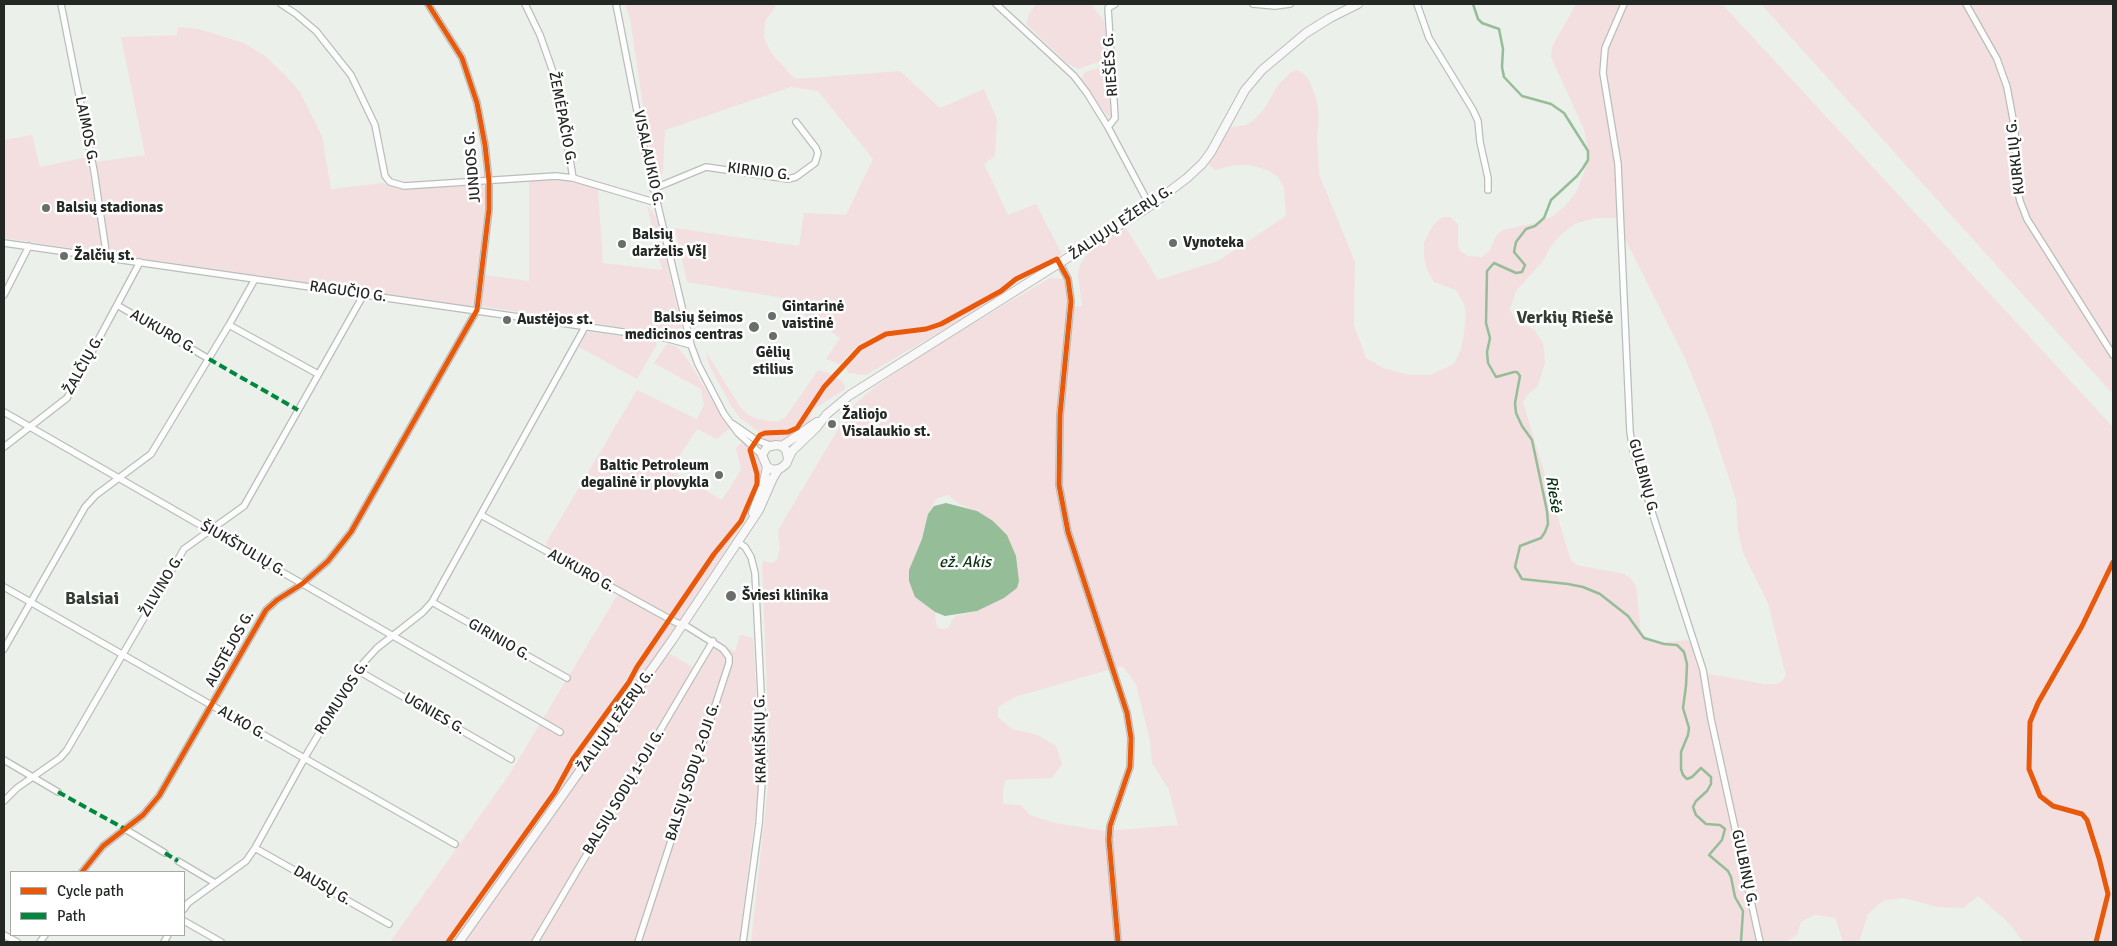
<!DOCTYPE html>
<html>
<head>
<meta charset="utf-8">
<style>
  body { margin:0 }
  #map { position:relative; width:2117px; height:946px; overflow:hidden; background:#ebf0eb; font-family:Signika,sans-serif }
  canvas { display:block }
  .frame { position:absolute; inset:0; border:5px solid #242824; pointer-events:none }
  .legend { position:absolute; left:10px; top:871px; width:175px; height:65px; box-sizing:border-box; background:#fff; border:1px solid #a7a9a7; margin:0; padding:6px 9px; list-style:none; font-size:15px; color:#242824 }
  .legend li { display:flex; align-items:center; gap:10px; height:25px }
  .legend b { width:25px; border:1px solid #a7a9a7 }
</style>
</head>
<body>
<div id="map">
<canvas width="2117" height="946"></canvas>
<div class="frame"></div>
<ul class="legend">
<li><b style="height:6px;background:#e8590c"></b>Cycle path</li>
<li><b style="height:6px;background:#00873e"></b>Path</li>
</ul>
</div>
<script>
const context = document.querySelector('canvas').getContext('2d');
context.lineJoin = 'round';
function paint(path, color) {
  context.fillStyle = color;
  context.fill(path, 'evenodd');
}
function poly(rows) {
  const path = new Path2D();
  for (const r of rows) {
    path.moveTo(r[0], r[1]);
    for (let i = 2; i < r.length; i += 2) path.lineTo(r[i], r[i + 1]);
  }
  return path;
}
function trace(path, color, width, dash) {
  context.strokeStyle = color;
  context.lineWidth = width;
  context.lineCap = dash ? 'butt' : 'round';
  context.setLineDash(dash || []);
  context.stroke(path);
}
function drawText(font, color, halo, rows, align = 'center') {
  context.font = font + ' Signika,sans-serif';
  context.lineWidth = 5;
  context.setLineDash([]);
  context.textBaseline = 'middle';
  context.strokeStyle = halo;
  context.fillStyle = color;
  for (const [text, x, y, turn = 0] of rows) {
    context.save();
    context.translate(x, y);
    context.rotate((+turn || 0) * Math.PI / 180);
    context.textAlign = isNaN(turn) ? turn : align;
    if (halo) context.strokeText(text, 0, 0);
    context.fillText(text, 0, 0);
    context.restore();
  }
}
paint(poly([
  [625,4,777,4,765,22,764,38,772,54,795,79,900,71,940,108,984,89,997,119,995,156,984,164,1008,215,1036,204,1062,254,1020,276,998,298,866,375,848,373,845,366,860,351,880,340,875,336,856,347,840,364,826,359,840,338,814,320,825,305,823,303,809,321,796,300,687,282,675,228,799,246,804,213,846,215,873,159,818,91,791,87,665,130,663,171,661,176,654,178,630,19],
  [1036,4,1091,4,1104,21,1108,52,1106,57,1101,61,1078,69,1068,64,1026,24,1029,14],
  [1576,4,1722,4,2113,427,2113,942,2023,942,2008,922,1978,896,1963,908,1937,907,1904,898,1883,901,1868,914,1859,942,1843,942,1835,918,1815,915,1801,922,1797,935,1786,942,751,942,768,787,769,737,762,564,764,561,772,563,777,560,780,549,778,530,843,421,855,404,875,387,930,349,1050,278,1063,279,1068,291,1066,308,1082,306,1078,275,1080,265,1091,249,1126,228,1158,280,1218,261,1286,216,1284,188,1278,177,1267,170,1249,165,1235,165,1215,170,1208,164,1229,128,1246,125,1254,120,1264,109,1278,85,1291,72,1297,70,1303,73,1309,80,1317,101,1319,118,1317,137,1319,174,1355,262,1354,325,1366,358,1383,368,1410,375,1430,375,1454,364,1461,349,1464,333,1466,314,1464,304,1456,290,1434,282,1427,270,1424,257,1424,242,1432,227,1438,220,1444,217,1450,217,1458,224,1458,245,1460,251,1468,256,1482,257,1490,250,1496,236,1503,230,1540,222,1553,216,1565,206,1577,191,1589,159,1584,129,1551,57,1552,47],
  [1596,218,1624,218,1624,237,1684,356,1710,420,1736,500,1738,531,1743,553,1768,603,1784,668,1786,675,1782,681,1777,684,1764,684,1699,672,1689,640,1656,643,1648,640,1641,633,1636,586,1631,579,1624,574,1577,565,1571,561,1523,402,1529,393,1537,387,1541,376,1545,363,1543,343,1533,329,1516,321,1510,310,1516,291,1543,261,1551,246,1560,236,1574,224],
  [948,495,961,505,977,511,1016,556,1019,581,1017,588,977,611,955,616,948,628,944,629,938,628,936,623,935,612,915,597,909,570,922,539,928,514,937,498],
  [1118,667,1123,667,1136,684,1150,741,1152,763,1169,790,1178,825,1105,831,1055,823,1030,815,1021,805,1003,804,1003,790,1005,780,1052,778,1062,764,1056,746,1038,735,1012,729,998,717,998,707,1015,697],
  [1761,4,2113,4,2113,394,1922,183],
  [178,27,199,29,244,43,265,56,286,76,300,92,322,136,331,189,383,183,398,188,479,184,483,185,487,193,486,199,473,305,469,306,117,255,112,252,108,245,95,162,145,155,121,37,177,35],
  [1106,66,1109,70,1112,116,1108,117,1081,79,1085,72],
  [32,135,40,167,87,157,102,247,98,252,4,238,4,140],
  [529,179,574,181,598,189,603,263,662,270,647,205,656,217,682,329,680,336,481,306,480,300,484,275,529,281],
  [590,332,655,341,657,344,637,379,579,347,586,334],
  [670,344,678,348,688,360,725,422,730,428,717,439,697,429,670,470,722,500,741,470,736,448,743,441,757,453,762,470,762,477,753,508,685,614,632,690,454,942,390,942,511,772,621,589,547,547,546,543,637,390,697,419,704,405,701,389,654,363,666,345],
  [706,352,741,408,748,415,757,419,777,422,785,418,818,370,829,373,840,380,844,383,845,389,814,409,810,416,811,419,800,432,783,442,767,442,759,439,758,431,740,418,732,407,709,365],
  [740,635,753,638,759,738,758,793,739,942,464,942,667,652,694,668,714,638,735,652]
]), '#f3dfe0');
paint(poly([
  [946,503,977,511,993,521,1007,535,1016,556,1019,581,1017,588,1004,598,977,611,945,616,935,612,915,597,909,581,909,570,922,539,928,514,934,506]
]), '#94bd98');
trace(poly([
  [1473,4,1478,19,1482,23,1499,29,1503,49,1502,67,1504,77,1522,96,1551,104,1564,113,1588,151,1588,160,1583,168,1577,176,1551,200,1544,218,1535,226,1526,229,1516,242,1514,252,1525,265,1522,272,1516,273,1494,263,1487,271,1486,323,1490,338,1487,352,1488,363,1496,377,1514,372,1517,372,1520,376,1515,403,1516,413,1522,426,1532,440,1547,511,1548,524,1545,532,1541,538,1520,546,1515,567,1522,579,1568,584,1583,587,1600,594,1628,616,1644,638,1664,644,1677,645,1684,652,1687,664,1686,686,1683,708,1689,728,1688,735,1681,752,1681,769,1683,775,1687,779,1692,777,1701,768,1711,777,1711,784,1707,791,1696,801,1693,807,1696,815,1706,824,1720,825,1725,829,1722,840,1709,855,1728,871,1731,877,1735,897,1743,911,1741,942]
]), '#94bd98', 2.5);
const minor = poly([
  [61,4,94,171,107,258],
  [281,4,296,14,316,31,351,75,375,125,385,176,390,182,404,186,556,176,573,178,657,203],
  [525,4,540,35,558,86,573,178],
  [616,4,644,147,691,345,698,364,724,414,738,433,762,455],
  [996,4,1074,76,1087,93,1108,127,1150,206],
  [1253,4,1275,6,1290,4],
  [1417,4,1429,38,1473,110,1478,121,1480,142,1488,178,1488,190],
  [1624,4,1605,48,1603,73,1618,164,1630,432,1633,450,1652,512,1703,670,1711,719,1760,942],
  [1966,4,1997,59,2007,87,2015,130,2017,187,2020,201,2027,219,2113,355],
  [1108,127,1115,118,1108,8,1115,4],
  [653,189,706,167,788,179,796,177,815,163,818,153,816,148,796,122],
  [4,243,665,338,691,345],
  [1060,264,1068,279,1071,301,1060,415,1059,485,1068,532,1127,713,1131,738,1130,767,1110,826,1109,840,1118,942],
  [4,295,29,246],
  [117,305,209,359],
  [229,325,318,374],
  [4,412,560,732],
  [733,424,756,440,770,445],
  [4,447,67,398,140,262],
  [481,515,675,622,688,627,723,649,729,657,729,663,638,942],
  [738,542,745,547,751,557,755,573,764,753,759,824,743,942],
  [4,587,455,844],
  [432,602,567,678],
  [4,649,85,507,96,495,151,454,229,325,255,279],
  [357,670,511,759],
  [4,760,58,792],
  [4,801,17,788,60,758,67,750,184,549,244,506,364,294],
  [125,829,165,853],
  [255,848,389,924],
  [178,861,215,883],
  [82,872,103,846,143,815,159,796,266,610,277,600,302,584,328,561,351,532,477,310,489,209,489,181,485,145,477,103,462,58,428,4],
  [184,909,188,903,246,861,255,848,308,752,357,670,377,648,423,612,432,602,585,327],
  [184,921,221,942],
  [4,935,17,942],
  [40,942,45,935],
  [164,942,168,935],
  [535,942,713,641]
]);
const secondary = poly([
  [782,446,817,422],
  [788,458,786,450,782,446,776,445,767,447,762,455,767,467,774,470,781,468,786,464,792,451,816,428,827,414,850,395,1150,206,1187,178,1202,164,1211,152,1245,90,1262,70,1306,33,1330,18,1358,4],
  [753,513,764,482,767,467],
  [459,942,673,639,759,510,773,478,778,470]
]);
trace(minor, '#babeba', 8);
trace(secondary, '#babeba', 10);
trace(minor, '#fcfdfc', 5.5);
trace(secondary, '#f9f8f8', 8);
trace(poly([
  [209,359,298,410],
  [58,792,125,829],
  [165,853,178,861]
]), '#00873e', 4, [8, 4]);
trace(poly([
  [82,872,103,846,143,815,159,796,266,610,277,600,302,584,328,561,351,532,477,310,489,209,489,181,485,145,477,103,462,58,428,4],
  [448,942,555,792,573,759,629,682,637,667,714,554,741,521,757,484,757,474,750,450,760,435,765,433,788,432,797,428,824,387,860,348,886,334,926,329,941,324,1001,291,1016,279,1057,259,1068,279,1071,301,1060,415,1059,485,1068,532,1127,713,1131,738,1130,767,1110,826,1109,840,1118,942],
  [2096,942,2108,894,2099,858,2087,820,2082,814,2053,806,2040,796,2029,769,2030,722,2038,703,2082,626,2113,562]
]), '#e8590c', 5);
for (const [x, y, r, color] of [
  [46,208,5,"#6a6e6a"],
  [1173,243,5,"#6a6e6a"],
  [622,244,5,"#6a6e6a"],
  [64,256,5,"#6a6e6a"],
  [772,316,5,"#6a6e6a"],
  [507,320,5,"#6a6e6a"],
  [754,327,6,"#6a6e6a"],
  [773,336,5,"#6a6e6a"],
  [832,424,5,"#6a6e6a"],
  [719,475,5,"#6a6e6a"],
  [731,596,6,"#6a6e6a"]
]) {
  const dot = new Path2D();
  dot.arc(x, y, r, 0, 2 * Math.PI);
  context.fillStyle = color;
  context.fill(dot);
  trace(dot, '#fff', 2);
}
drawText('15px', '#242824', '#fff', [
  ["RIEŠĖS G.",1111,65,-94],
  ["ŽEMĖPAČIO G.",562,118,79],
  ["LAIMOS G.",86,130,79],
  ["KURKLIŲ G.",2016,157,-96],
  ["VISALAUKIO G.",648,158,78],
  ["JUNDOS G.",473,167,-95],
  ["KIRNIO G.",759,172,7],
  ["ŽALIŲJŲ EŽERŲ G.",1121,223,-34],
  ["RAGUČIO G.",348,292,8],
  ["AUKURO G.",163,332,30],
  ["ŽALČIŲ G.",84,365,-61],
  ["GULBINŲ G.",1643,477,75],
  ["ŠIUKŠTULIŲ G.",243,549,30],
  ["AUKURO G.",581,571,29],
  ["ŽILVINO G.",162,586,-59],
  ["GIRINIO G.",499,640,30],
  ["AUSTĖJOS G.",230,649,-61],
  ["ROMUVOS G.",342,698,-57],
  ["UGNIES G.",434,714,30],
  ["ŽALIŲJŲ EŽERŲ G.",616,721,-55],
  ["ALKO G.",242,723,30],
  ["KRAKIŠKIŲ G.",761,739,-91],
  ["BALSIŲ SODŲ 2-OJI G.",693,772,-72],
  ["BALSIŲ SODŲ 1-OJI G.",624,792,-59],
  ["GULBINŲ G.",1744,868,78],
  ["DAUSŲ G.",322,886,30]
]);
drawText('bold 15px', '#242824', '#fff', [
  ["Balsių stadionas",56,208],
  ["Balsių",632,235],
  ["darželis VšĮ",632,252],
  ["Vynoteka",1183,243],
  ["Žalčių st.",74,256],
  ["Gintarinė",782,307],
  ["vaistinė",782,324],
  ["Balsių šeimos",743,318,"right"],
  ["medicinos centras",743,335,"right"],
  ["Austėjos st.",517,320],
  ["Gėlių",773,353,"center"],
  ["stilius",773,370,"center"],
  ["Žaliojo",842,415],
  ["Visalaukio st.",842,432],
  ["Baltic Petroleum",709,466,"right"],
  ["degalinė ir plovykla",709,483,"right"],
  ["Šviesi klinika",742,596]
], 'left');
drawText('italic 16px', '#0b3613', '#fff', [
  ["Riešė",1553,494,81],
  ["ež. Akis",965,563]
]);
drawText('bold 18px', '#343d34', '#fff', [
  ["Verkių Riešė",1565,318],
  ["Balsiai",92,599]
]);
</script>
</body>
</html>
